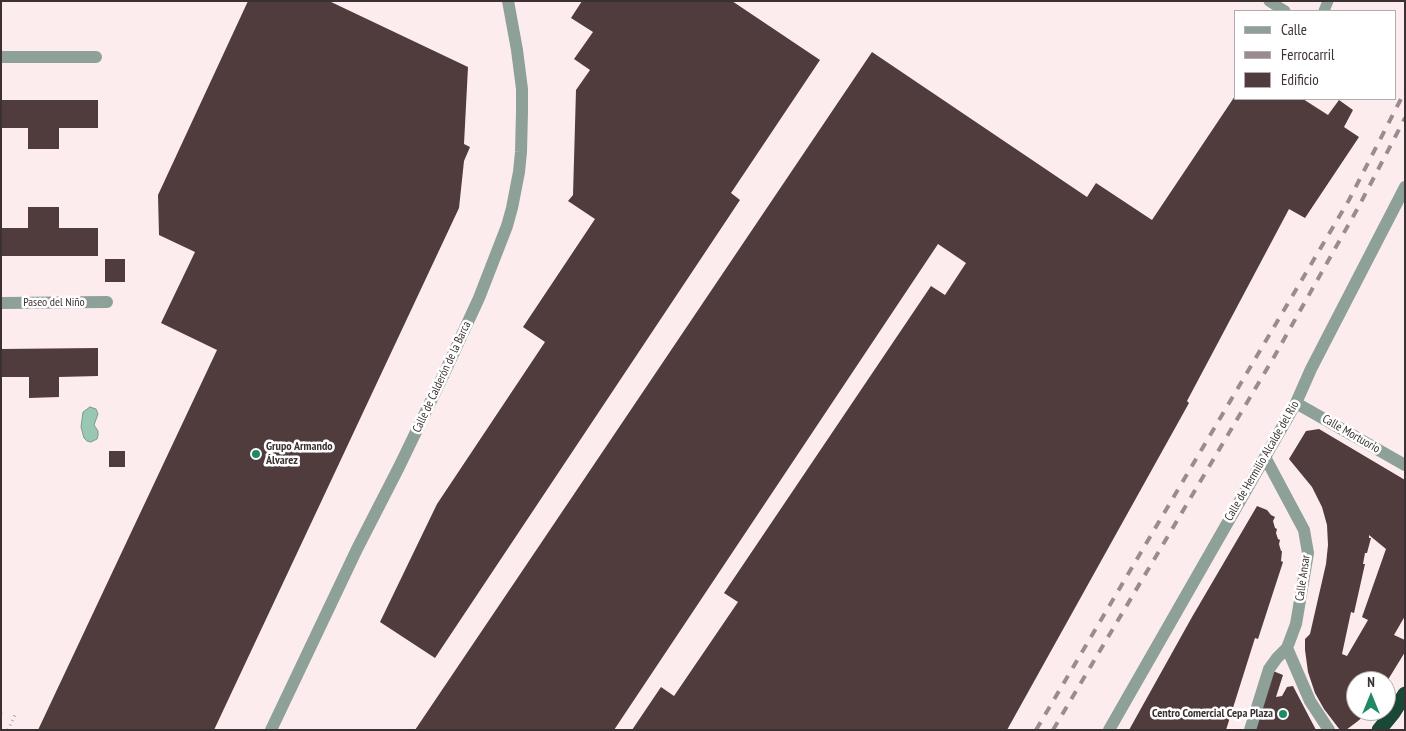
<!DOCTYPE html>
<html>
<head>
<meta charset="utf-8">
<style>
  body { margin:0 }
  #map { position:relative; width:1406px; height:731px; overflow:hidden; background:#fdecee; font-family:"PT Sans Narrow",sans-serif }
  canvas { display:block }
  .frame { position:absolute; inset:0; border:2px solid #3c3132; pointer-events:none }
  .legend { position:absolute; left:1234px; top:10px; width:162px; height:90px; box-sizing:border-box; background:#fff; border:1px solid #b1adad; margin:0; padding:6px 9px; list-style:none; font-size:15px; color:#3c3132 }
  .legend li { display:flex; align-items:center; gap:10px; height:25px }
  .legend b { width:25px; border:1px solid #b1adad }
  .north { position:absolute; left:1346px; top:671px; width:50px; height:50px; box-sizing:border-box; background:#fff; border:1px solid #b1adad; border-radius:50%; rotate:0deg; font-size:14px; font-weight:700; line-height:20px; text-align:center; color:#3c3132 }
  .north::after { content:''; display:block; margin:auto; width:18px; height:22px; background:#208a68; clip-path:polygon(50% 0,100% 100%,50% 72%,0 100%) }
</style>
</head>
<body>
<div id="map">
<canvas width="1406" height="731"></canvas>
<div class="frame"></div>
<ul class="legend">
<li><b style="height:6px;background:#8da198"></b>Calle</li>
<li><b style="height:6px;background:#9a8c8e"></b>Ferrocarril</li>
<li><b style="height:14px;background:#503b3d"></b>Edificio</li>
</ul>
<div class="north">N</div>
</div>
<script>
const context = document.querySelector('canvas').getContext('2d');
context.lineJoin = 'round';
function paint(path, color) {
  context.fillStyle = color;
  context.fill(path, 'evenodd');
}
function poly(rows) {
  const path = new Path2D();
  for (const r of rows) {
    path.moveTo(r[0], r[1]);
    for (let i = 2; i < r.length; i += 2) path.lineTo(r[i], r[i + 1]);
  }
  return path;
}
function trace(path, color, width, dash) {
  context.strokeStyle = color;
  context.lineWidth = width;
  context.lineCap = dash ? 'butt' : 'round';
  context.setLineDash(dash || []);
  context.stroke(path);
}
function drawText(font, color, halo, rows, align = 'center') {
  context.font = font + ' "PT Sans Narrow",sans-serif';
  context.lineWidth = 5;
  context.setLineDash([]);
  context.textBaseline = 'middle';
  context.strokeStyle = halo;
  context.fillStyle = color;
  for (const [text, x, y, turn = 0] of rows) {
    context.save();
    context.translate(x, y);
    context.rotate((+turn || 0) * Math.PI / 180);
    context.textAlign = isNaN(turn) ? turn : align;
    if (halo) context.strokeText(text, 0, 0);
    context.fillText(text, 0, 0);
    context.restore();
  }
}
const water = poly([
  [90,407,96,409,98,414,94,425,98,431,98,436,97,439,91,442,87,441,84,438,81,427,83,412,90,407]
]);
paint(water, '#98c8b3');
trace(water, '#7c9b8c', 1);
paint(poly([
  [248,1,329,1,468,67,464,144,470,147,464,161,459,208,214,730,38,730,217,350,161,323,195,252,159,235,158,195],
  [582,1,732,1,820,60,731,193,740,200,435,658,380,622,437,504,545,342,523,327,595,219,568,201,573,195,576,90,590,70,574,59,593,32,571,18],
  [872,52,1087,197,1096,183,1152,220,1235,96,1235,99,1303,99,1328,115,1339,100,1353,110,1344,127,1359,137,1305,218,1289,209,1187,401,1189,403,1007,730,632,730,661,687,674,696,738,602,724,593,931,286,945,295,966,263,938,244,614,730,415,730],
  [1,100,98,100,98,128,59,128,59,149,28,149,28,128,1,128],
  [28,207,59,207,59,228,98,228,98,256,1,256,1,228,28,228],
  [105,259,125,259,125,282,105,282],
  [98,348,98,376,59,377,59,397,29,398,29,377,1,377,1,349],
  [1319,429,1405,480,1405,616,1394,635,1405,640,1405,652,1386,683,1386,681,1356,681,1356,711,1369,711,1358,721,1346,730,1340,730,1324,709,1315,693,1308,672,1305,650,1305,639,1310,634,1326,564,1328,545,1327,525,1322,507,1312,487,1289,459,1306,431],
  [1369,535,1386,549,1362,617,1368,620,1347,656,1342,654,1351,612,1354,613,1365,564,1363,564,1365,553,1367,553,1371,538,1369,538],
  [109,451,125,451,125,467,109,467],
  [1257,506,1267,510,1271,515,1275,517,1273,521,1275,528,1277,529,1276,533,1278,539,1280,540,1279,544,1281,551,1282,551,1281,561,1283,562,1258,639,1255,638,1226,730,1129,730,1192,617],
  [1273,671,1283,675,1276,697,1282,696,1287,687,1293,686,1316,730,1255,730]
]), '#503b3d');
trace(poly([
  [1,713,2,712],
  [8,730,15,715]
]), '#aa9c9d', 3, [1, 4]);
trace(poly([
  [1269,1,1285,11],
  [1324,11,1328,1]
]), '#8da198', 11);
trace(poly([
  [1,57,96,57],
  [1,303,107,302],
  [1296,403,1405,465],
  [1265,457,1304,530,1308,553,1296,624,1287,648,1310,701,1329,730],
  [271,730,357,549,399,467,443,376,479,298,507,226,512,208,519,172,521,152,522,112,522,89,517,50,508,1],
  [1109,730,1296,403,1311,369,1405,187],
  [1250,730,1269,669,1277,658,1287,648]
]), '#8da198', 12);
trace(poly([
  [1379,730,1393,713,1405,694]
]), '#194837', 15);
trace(poly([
  [1036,730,1349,200,1405,91],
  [1053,730,1274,357,1359,206,1405,118]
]), '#9a8c8e', 4, [9, 9]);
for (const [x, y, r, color] of [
  [256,454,5,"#208a68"],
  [1283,714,5,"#208a68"]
]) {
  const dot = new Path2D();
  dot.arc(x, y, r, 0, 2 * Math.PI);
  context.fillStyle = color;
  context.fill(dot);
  trace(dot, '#fff', 2);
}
drawText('12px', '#3c3132', '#fff', [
  ["Paseo del Niño",54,303],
  ["Calle de Calderón de la Barca",442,377,-65],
  ["Calle Mortuorio",1351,434,30],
  ["Calle de Hermilio Alcalde del Río",1262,461,-60],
  ["Calle Ansar",1303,578,-82]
]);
drawText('bold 12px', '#3c3132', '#fff', [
  ["Grupo Armando",266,447],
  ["Álvarez",266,461],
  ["Centro Comercial Cepa Plaza",1273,714,"right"]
], 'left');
</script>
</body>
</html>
